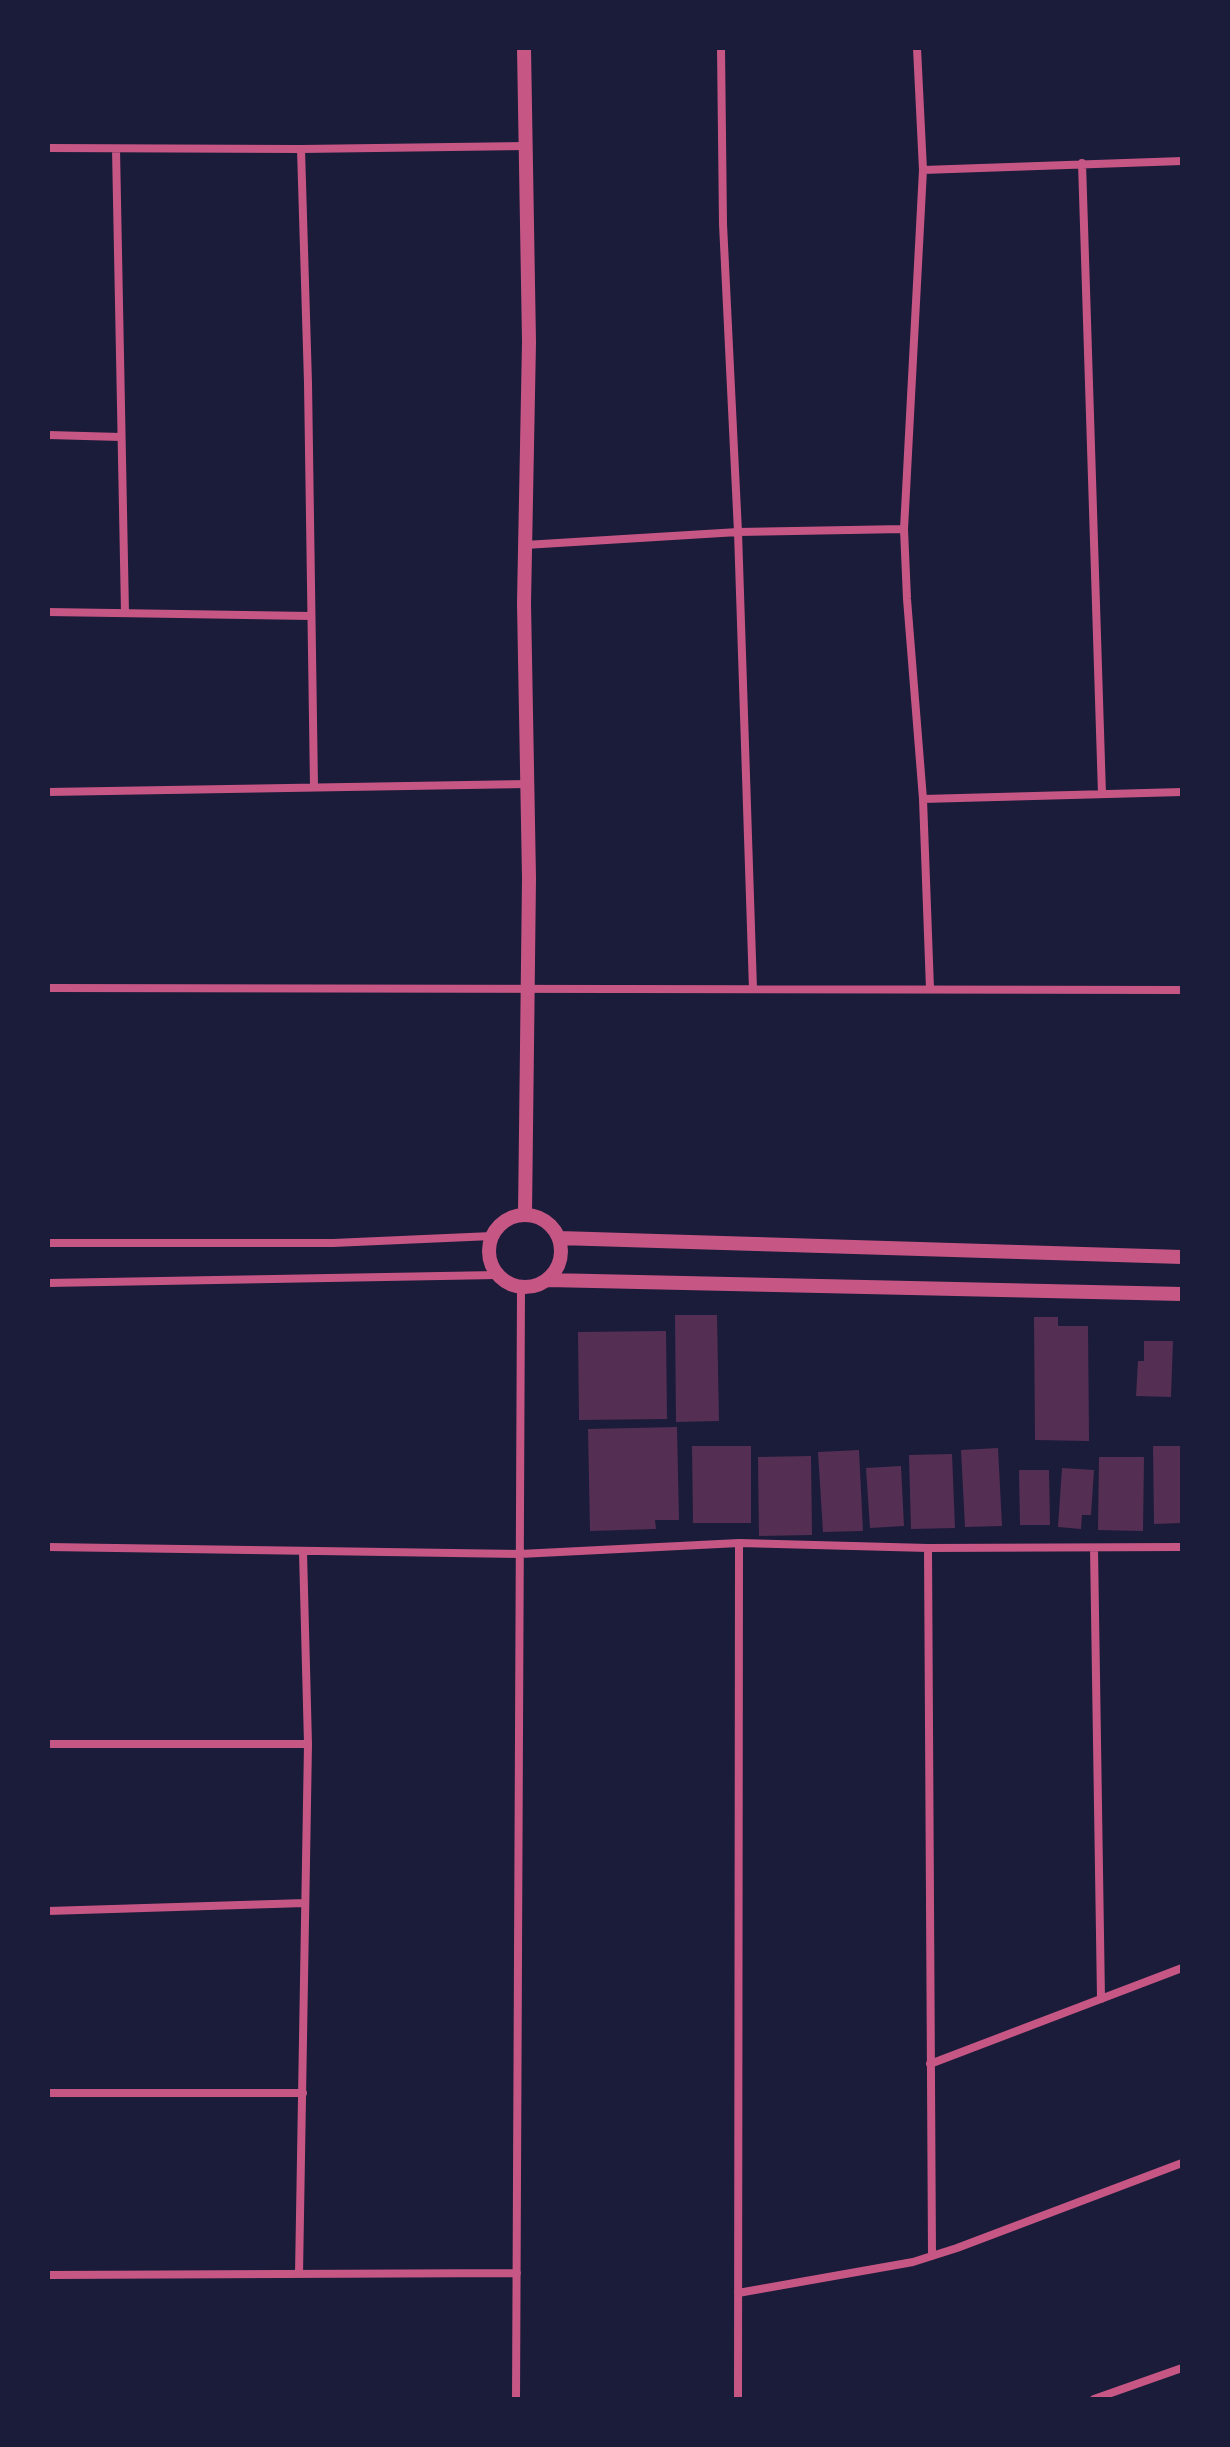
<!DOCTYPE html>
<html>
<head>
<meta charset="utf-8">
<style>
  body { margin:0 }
  #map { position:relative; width:1230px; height:2447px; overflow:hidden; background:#1b1b3a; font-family:Mulish,sans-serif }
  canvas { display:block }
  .frame { position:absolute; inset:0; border:50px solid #1b1b3a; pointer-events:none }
</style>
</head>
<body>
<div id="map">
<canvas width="1230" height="2447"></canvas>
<div class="frame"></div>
</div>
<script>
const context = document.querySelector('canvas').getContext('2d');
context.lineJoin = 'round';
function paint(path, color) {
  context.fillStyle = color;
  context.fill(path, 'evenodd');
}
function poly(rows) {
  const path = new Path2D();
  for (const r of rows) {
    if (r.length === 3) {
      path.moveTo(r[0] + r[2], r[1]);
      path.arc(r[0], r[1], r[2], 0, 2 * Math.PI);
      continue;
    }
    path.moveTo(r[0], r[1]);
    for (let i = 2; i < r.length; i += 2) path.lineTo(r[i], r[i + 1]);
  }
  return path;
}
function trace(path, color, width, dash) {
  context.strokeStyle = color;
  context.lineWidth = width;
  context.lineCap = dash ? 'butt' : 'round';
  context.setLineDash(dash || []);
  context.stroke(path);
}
paint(poly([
  [675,1315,717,1315,719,1421,676,1422],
  [1034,1317,1058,1317,1058,1326,1088,1326,1089,1441,1035,1440],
  [666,1331,667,1419,579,1420,578,1332],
  [1144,1341,1173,1341,1171,1397,1136,1396,1138,1361,1144,1361],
  [677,1427,679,1520,655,1520,656,1529,590,1531,588,1429],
  [692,1446,751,1446,751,1523,693,1523],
  [1153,1446,1182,1446,1182,1523,1154,1524],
  [998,1448,1002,1526,965,1527,961,1450],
  [859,1450,863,1531,823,1532,818,1452],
  [952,1454,955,1528,911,1529,909,1455],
  [811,1456,812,1535,759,1536,758,1457],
  [1099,1457,1144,1457,1143,1531,1098,1530],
  [901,1466,904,1526,870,1528,866,1468],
  [1062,1468,1094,1470,1091,1515,1082,1515,1081,1529,1058,1527],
  [1019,1470,1049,1470,1050,1525,1020,1525]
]), '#542f53');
trace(poly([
  [721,48,723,224,738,532,753,989],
  [917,48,923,170],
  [48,148,301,149,308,383,314,787],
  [116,149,125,613],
  [301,149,526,146],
  [1082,163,1102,794],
  [48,435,121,437],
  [525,545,738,532,904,529],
  [48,612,311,616],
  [48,792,527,784],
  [923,799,1182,792],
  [48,988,1182,990],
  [930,989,923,799,907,599,904,529,923,170,1182,161],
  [48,1243,333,1243,492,1236],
  [48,1283,497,1275],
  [48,1547,520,1554,739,1543,928,1548,1182,1547],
  [928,1548,932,2256],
  [1094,1548,1101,1999],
  [48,1744,308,1744],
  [48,1911,305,1903],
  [930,2064,1182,1968],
  [48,2093,303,2093],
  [299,2274,308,1744,303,1552],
  [48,2275,517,2273],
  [738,2293,913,2262,957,2248,1182,2163],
  [516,2399,521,1287],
  [738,2399,739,1543],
  [1094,2399,1182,2368]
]), '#c65784', 8);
trace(poly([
  [524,48,529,342,524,603,529,878,525,1214],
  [525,1251,36],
  [559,1238,1182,1257],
  [548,1280,1182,1294]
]), '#c65784', 14);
</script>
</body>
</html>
